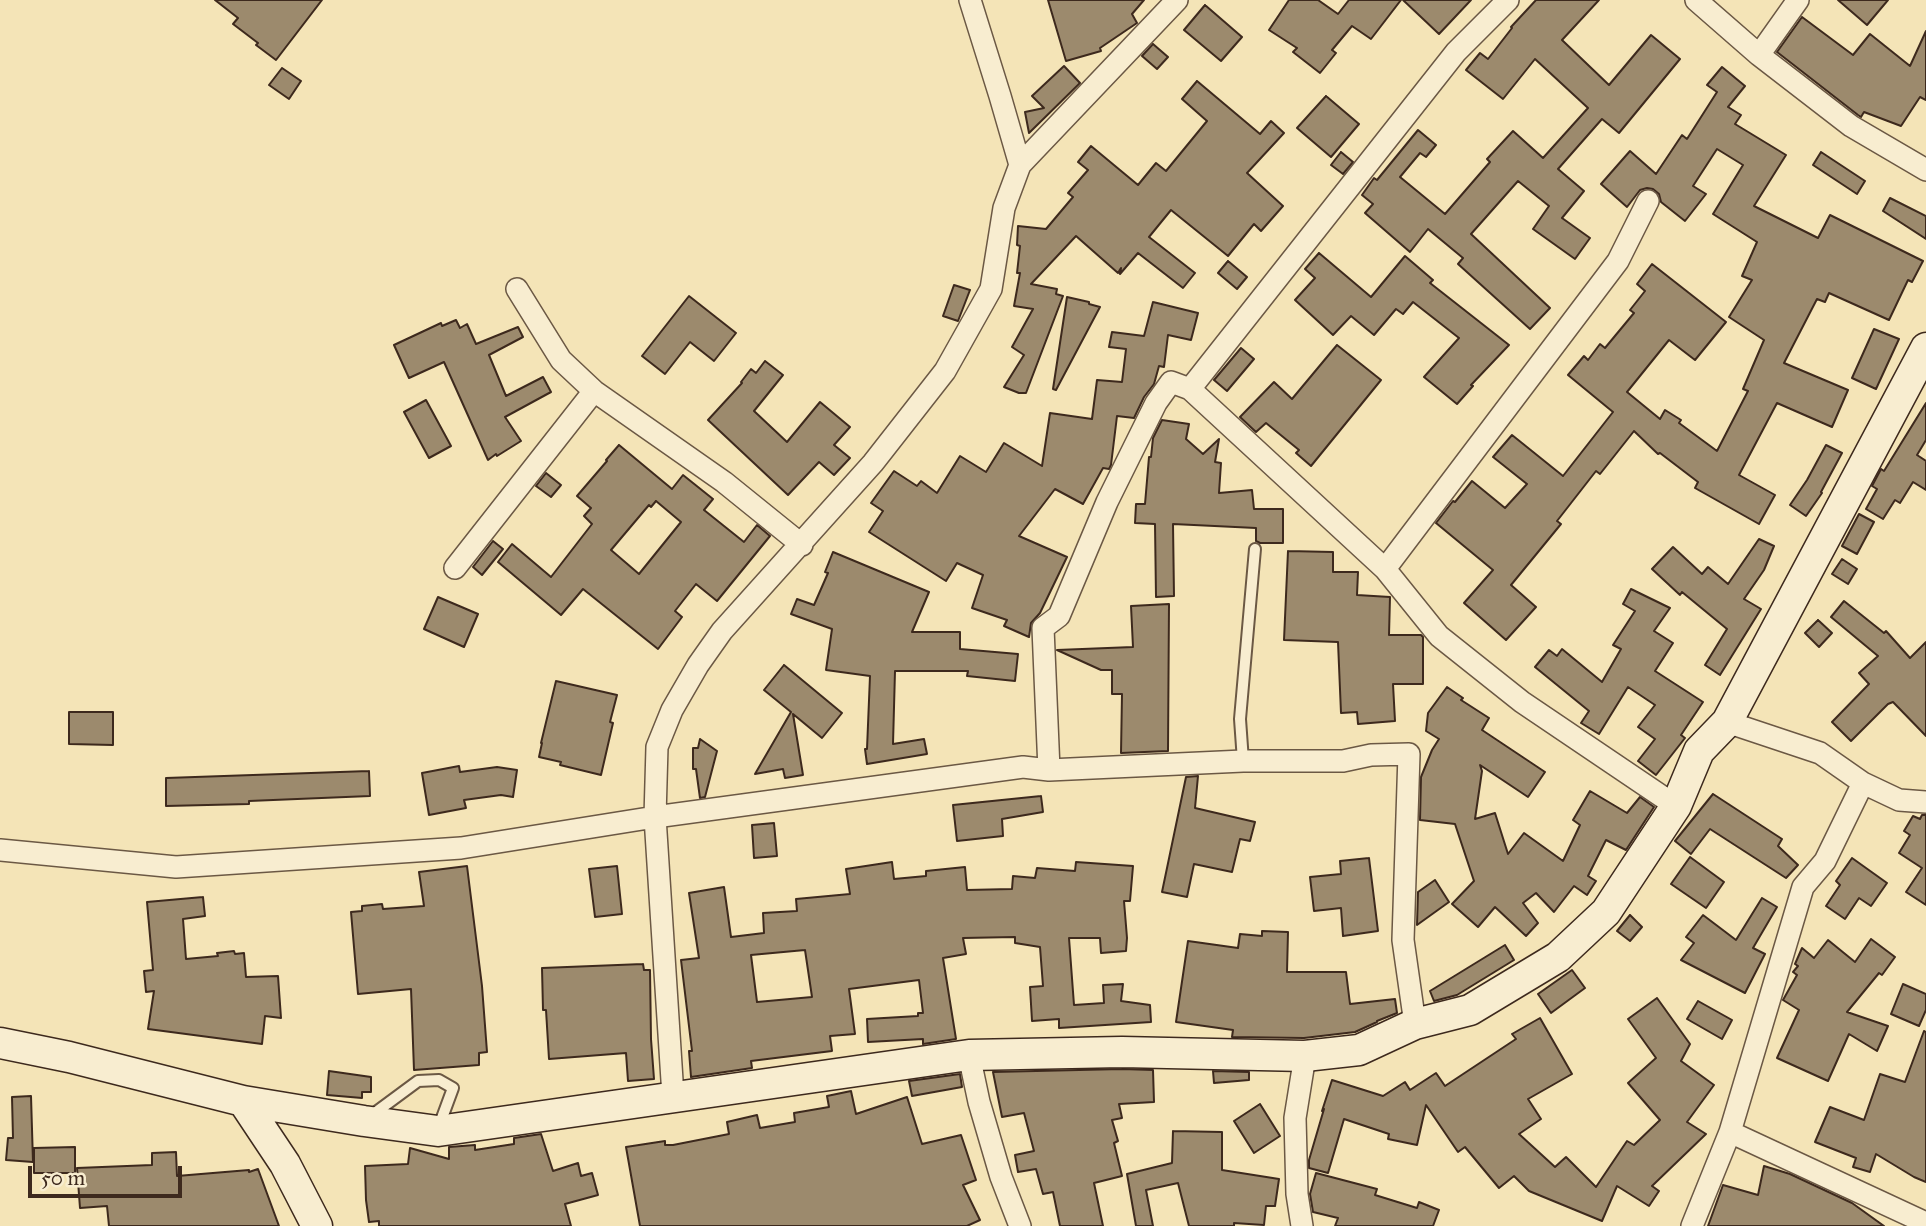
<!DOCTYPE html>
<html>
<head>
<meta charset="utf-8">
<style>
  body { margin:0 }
  #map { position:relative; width:1926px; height:1226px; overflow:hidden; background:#f4e4b7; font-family:"IM FELL Great Primer",serif }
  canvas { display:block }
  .scale { position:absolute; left:28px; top:1166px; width:154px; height:32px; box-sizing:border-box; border:4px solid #3d291d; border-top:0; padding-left:9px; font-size:21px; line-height:24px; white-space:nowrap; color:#3d291d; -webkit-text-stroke:5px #f8edd0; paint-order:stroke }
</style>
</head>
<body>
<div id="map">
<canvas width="1926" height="1226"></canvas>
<div class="scale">50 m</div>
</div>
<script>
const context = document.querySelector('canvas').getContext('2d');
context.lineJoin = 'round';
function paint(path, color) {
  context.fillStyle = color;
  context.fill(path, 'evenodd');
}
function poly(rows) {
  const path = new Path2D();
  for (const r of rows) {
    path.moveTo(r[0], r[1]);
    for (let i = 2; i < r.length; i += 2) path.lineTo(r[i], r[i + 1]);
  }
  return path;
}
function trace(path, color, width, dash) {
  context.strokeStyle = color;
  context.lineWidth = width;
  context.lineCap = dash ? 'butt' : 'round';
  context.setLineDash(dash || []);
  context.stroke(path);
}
const building = poly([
  [215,0,322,0,276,60,256,45,258,43,233,24,238,18,215,0],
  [1048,0,1144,0,1132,14,1137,23,1100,48,1101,51,1066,61,1048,0],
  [1289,0,1318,0,1338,14,1349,0,1401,0,1371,39,1352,26,1332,50,1336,53,1320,73,1293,52,1297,48,1269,30,1289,0],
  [1403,0,1471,0,1439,34,1403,0],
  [1536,0,1599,0,1562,40,1609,85,1651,35,1680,59,1619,133,1602,119,1558,169,1584,191,1562,218,1590,238,1575,259,1533,229,1549,206,1518,181,1471,234,1550,308,1530,329,1458,264,1463,258,1428,229,1410,252,1365,213,1373,204,1362,195,1374,178,1377,180,1418,130,1436,145,1426,157,1420,153,1400,177,1445,214,1490,162,1487,159,1513,131,1543,158,1588,108,1535,59,1503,99,1466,70,1480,53,1488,59,1512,28,1511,27,1536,0],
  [1838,0,1888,0,1867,25,1838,0],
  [1205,5,1242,37,1221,61,1184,30,1205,5],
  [1802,17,1853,55,1870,34,1910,66,1926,31,1926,100,1920,97,1901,126,1864,112,1861,117,1858,115,1777,52,1802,17],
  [1153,44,1168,57,1157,69,1142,56,1153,44],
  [1064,66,1080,83,1029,133,1025,112,1044,108,1032,96,1064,66],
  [1722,67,1745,86,1728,107,1741,115,1735,124,1786,155,1754,206,1818,238,1830,215,1923,261,1912,282,1908,280,1889,320,1829,293,1825,302,1817,299,1784,363,1848,390,1832,427,1777,403,1739,475,1775,495,1759,524,1695,488,1698,482,1660,453,1658,454,1634,431,1600,474,1596,471,1557,521,1561,524,1511,585,1536,607,1506,640,1464,603,1493,570,1436,523,1453,501,1455,502,1472,481,1505,508,1527,484,1493,457,1512,435,1563,476,1613,412,1568,375,1584,356,1588,360,1600,344,1605,348,1634,313,1630,310,1645,291,1637,284,1652,264,1726,322,1695,360,1669,340,1627,392,1660,419,1665,410,1681,420,1679,423,1717,451,1748,391,1743,389,1764,340,1729,317,1752,280,1742,276,1757,242,1713,214,1743,165,1717,149,1693,186,1706,194,1685,221,1661,202,1659,194,1653,189,1647,188,1640,190,1627,207,1601,184,1630,151,1656,174,1682,135,1687,139,1717,92,1707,85,1722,67],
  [282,68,301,81,289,99,269,85,282,68],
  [1197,81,1260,134,1271,121,1284,133,1247,173,1283,206,1261,231,1254,224,1228,256,1171,210,1149,237,1195,273,1183,288,1138,253,1120,274,1121,268,1118,273,1076,236,1031,284,1057,289,1056,294,1063,296,1026,393,1019,393,1004,387,1024,355,1012,347,1033,309,1014,306,1020,273,1017,273,1020,246,1017,245,1018,226,1046,229,1073,197,1068,193,1088,170,1078,162,1091,146,1138,185,1156,163,1166,171,1207,121,1182,99,1197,81],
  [1326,96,1359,124,1331,157,1297,128,1326,96],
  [1341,152,1353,162,1343,174,1331,165,1341,152],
  [1821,152,1865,181,1857,194,1813,165,1821,152],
  [1890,198,1926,216,1926,239,1883,211,1890,198],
  [1319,253,1371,297,1405,256,1433,280,1430,283,1509,345,1471,385,1473,386,1457,404,1424,377,1459,338,1413,302,1403,314,1396,309,1374,335,1351,316,1333,335,1295,300,1315,278,1305,269,1319,253],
  [1228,261,1247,277,1237,289,1218,273,1228,261],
  [954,285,970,290,958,321,943,316,954,285],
  [689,296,736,333,714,361,690,342,665,374,642,356,689,296],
  [1067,297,1089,302,1089,304,1100,307,1056,390,1053,389,1067,297],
  [1153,302,1198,313,1191,340,1168,335,1164,367,1159,366,1154,384,1144,397,1134,418,1117,416,1111,465,1109,469,1103,468,1083,504,1055,489,1019,536,1067,557,1040,613,1031,623,1029,637,1004,626,1007,620,972,608,983,575,957,563,946,581,869,532,883,511,871,503,894,471,917,486,921,481,937,493,960,456,986,472,1004,443,1042,466,1050,413,1092,419,1097,380,1122,382,1126,349,1109,347,1112,332,1144,336,1153,302],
  [456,320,460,328,467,324,476,344,518,327,523,337,489,355,506,396,543,377,551,392,505,417,521,441,497,456,496,454,488,460,444,362,409,378,394,345,441,323,442,326,456,320],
  [1874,329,1899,339,1876,389,1852,378,1874,329],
  [1337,345,1381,380,1311,466,1296,453,1299,450,1266,423,1256,432,1240,417,1274,382,1292,399,1337,345],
  [1241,348,1254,359,1227,391,1214,380,1241,348],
  [765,361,783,375,754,411,787,442,820,402,850,427,834,445,850,458,834,475,819,462,788,495,708,420,742,383,741,382,751,369,756,373,765,361],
  [426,400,451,446,429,458,404,412,426,400],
  [1926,403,1926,440,1917,455,1926,461,1926,490,1913,482,1900,503,1895,500,1883,519,1866,509,1877,489,1872,486,1881,469,1884,471,1926,403],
  [1162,420,1189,424,1186,439,1203,454,1219,439,1215,462,1221,463,1219,493,1252,490,1254,509,1283,509,1283,543,1260,543,1256,541,1256,528,1173,524,1174,596,1156,597,1155,524,1135,523,1136,504,1145,504,1149,457,1151,457,1153,438,1162,420],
  [619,445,672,489,683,475,713,499,704,510,744,542,757,525,770,536,717,601,696,584,675,611,682,617,658,649,583,589,561,615,498,562,512,544,551,577,592,524,584,516,591,508,577,496,607,461,606,460,619,445],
  [656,501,681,522,639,574,611,550,649,505,651,507,656,501],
  [1826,445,1842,453,1821,492,1822,493,1806,516,1790,505,1807,480,1826,445],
  [546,473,561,485,551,497,536,486,546,473],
  [1859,514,1874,522,1857,554,1842,546,1859,514],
  [1759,539,1774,546,1764,570,1744,599,1761,609,1720,675,1705,665,1727,629,1682,592,1680,595,1652,569,1673,547,1702,574,1708,567,1728,584,1759,539],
  [493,541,503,549,482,575,473,567,493,541],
  [1288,551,1333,552,1333,572,1358,572,1357,595,1390,597,1389,635,1421,635,1423,637,1423,684,1393,684,1395,721,1358,724,1357,712,1341,713,1338,642,1284,640,1288,551],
  [833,552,929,592,912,632,960,632,960,649,1018,654,1015,681,967,676,968,671,895,671,893,744,924,739,927,754,867,764,865,749,867,749,870,676,826,670,832,629,791,614,797,599,814,605,828,573,825,572,833,552],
  [1842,559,1857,569,1848,584,1832,574,1842,559],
  [1631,589,1670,608,1654,631,1673,643,1655,671,1703,702,1681,735,1685,738,1656,775,1638,761,1655,739,1638,727,1655,705,1628,687,1599,734,1581,723,1589,711,1535,667,1549,650,1557,656,1562,649,1602,682,1621,649,1613,645,1635,611,1623,604,1631,589],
  [438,597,478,614,464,647,424,629,438,597],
  [1844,601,1884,633,1886,631,1910,658,1926,642,1926,736,1893,702,1888,704,1851,741,1832,722,1869,684,1859,673,1878,656,1831,617,1844,601],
  [1169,604,1168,751,1121,753,1122,694,1112,694,1112,670,1101,670,1057,650,1133,647,1131,606,1169,604],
  [1818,620,1832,633,1819,647,1805,633,1818,620],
  [784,665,842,713,822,738,793,714,803,775,785,778,783,769,755,774,791,712,764,690,784,665],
  [556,681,617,695,610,722,613,723,601,775,560,765,561,762,539,757,542,743,541,743,556,681],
  [1447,687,1463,698,1461,700,1489,718,1482,730,1545,772,1528,797,1480,765,1482,771,1475,819,1495,813,1508,854,1524,833,1563,861,1580,825,1573,820,1590,791,1627,813,1640,797,1654,807,1626,850,1606,840,1588,876,1596,881,1587,895,1574,886,1554,912,1536,893,1523,903,1538,923,1526,936,1495,907,1478,927,1452,904,1474,881,1455,824,1420,820,1421,777,1432,750,1439,739,1426,731,1428,713,1447,687],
  [69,712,113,712,113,745,69,744,69,712],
  [700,739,717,751,705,797,700,798,696,769,693,769,693,748,698,748,700,739],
  [459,766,460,772,497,767,517,770,513,797,501,795,464,800,466,808,429,815,422,773,459,766],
  [369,771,370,796,249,801,249,804,166,806,166,778,369,771],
  [1198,776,1195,808,1255,822,1250,841,1240,839,1232,872,1194,864,1187,897,1162,892,1186,777,1198,776],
  [1713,794,1782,839,1778,846,1798,865,1786,878,1710,829,1691,854,1675,841,1713,794],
  [1041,796,1043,812,1002,819,1003,836,957,841,953,805,1041,796],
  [1922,815,1926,815,1926,905,1906,892,1922,868,1899,853,1910,835,1904,831,1913,816,1920,819,1922,815],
  [774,823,777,856,754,858,752,825,774,823],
  [1690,857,1724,882,1706,908,1671,884,1690,857],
  [1369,858,1378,931,1343,936,1341,908,1314,911,1310,877,1341,874,1340,861,1369,858],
  [1852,858,1887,883,1871,906,1859,898,1845,919,1826,906,1840,885,1836,881,1852,858],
  [892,862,894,879,926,876,926,871,965,867,967,890,1012,889,1013,876,1035,878,1037,868,1075,871,1076,862,1133,866,1130,901,1124,901,1127,938,1126,951,1101,953,1100,938,1069,938,1074,1005,1104,1003,1103,985,1123,984,1121,1001,1150,1005,1151,1022,1059,1028,1059,1019,1032,1021,1030,987,1043,986,1040,947,1015,943,1015,937,963,938,966,954,943,958,956,1039,923,1044,923,1039,868,1042,867,1019,918,1016,918,1013,923,1013,919,980,849,989,855,1034,830,1036,832,1051,751,1061,752,1068,691,1077,689,1051,692,1051,681,960,699,958,689,893,724,887,731,937,764,933,763,913,797,911,796,899,850,894,846,869,892,862],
  [805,950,812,997,757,1002,751,955,805,950],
  [467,866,482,986,487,1052,479,1053,479,1065,414,1070,411,989,358,994,351,912,362,911,362,906,382,904,383,909,424,906,419,872,467,866],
  [617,866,622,914,595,917,589,869,617,866],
  [1435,880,1449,902,1417,925,1418,892,1435,880],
  [203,897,205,916,183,919,186,959,218,956,217,953,234,951,235,954,244,953,246,977,278,976,281,1018,265,1016,262,1044,148,1029,154,991,146,992,144,971,153,970,147,902,203,897],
  [1762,898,1777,907,1753,948,1765,954,1745,993,1681,960,1694,943,1686,937,1703,915,1736,940,1762,898],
  [1630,915,1642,927,1630,941,1617,931,1630,915],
  [1262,931,1288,932,1287,972,1346,972,1350,1004,1395,999,1397,1013,1377,1021,1377,1022,1355,1032,1304,1038,1232,1037,1233,1030,1176,1022,1188,941,1238,948,1240,934,1262,936,1262,931],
  [1871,939,1895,957,1882,975,1879,973,1847,1012,1888,1026,1877,1051,1849,1034,1828,1081,1777,1058,1799,1010,1783,1000,1797,975,1793,972,1798,966,1795,964,1802,948,1814,958,1828,940,1855,962,1871,939],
  [1505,945,1514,960,1457,995,1434,1001,1430,991,1505,945],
  [643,964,644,970,650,970,651,1039,654,1079,628,1081,626,1053,549,1059,546,1010,543,1010,542,968,643,964],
  [1572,970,1585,988,1551,1013,1538,994,1572,970],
  [1903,984,1926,994,1926,1010,1919,1026,1891,1014,1903,984],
  [1657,998,1690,1044,1681,1061,1714,1085,1687,1122,1706,1134,1652,1186,1659,1191,1649,1206,1617,1186,1602,1221,1529,1191,1514,1176,1499,1188,1465,1147,1458,1152,1426,1105,1417,1145,1388,1139,1389,1134,1344,1119,1328,1173,1309,1168,1309,1160,1324,1109,1322,1111,1332,1080,1383,1096,1405,1082,1410,1090,1436,1073,1445,1086,1516,1039,1512,1034,1540,1018,1572,1074,1528,1099,1541,1119,1519,1134,1555,1167,1566,1157,1596,1187,1627,1141,1634,1145,1660,1120,1628,1083,1656,1058,1628,1019,1657,998],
  [1698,1001,1732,1020,1722,1039,1687,1019,1698,1001],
  [1924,1031,1926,1032,1926,1182,1914,1177,1876,1154,1870,1172,1853,1167,1856,1158,1815,1142,1830,1107,1864,1120,1880,1074,1905,1082,1924,1031],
  [1122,1069,1153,1070,1154,1102,1119,1104,1122,1118,1112,1120,1118,1141,1114,1143,1122,1176,1094,1183,1103,1226,1060,1226,1053,1192,1043,1194,1036,1169,1018,1172,1015,1155,1034,1151,1024,1113,1002,1117,993,1072,1122,1069],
  [329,1071,371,1077,371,1092,362,1092,362,1098,327,1095,329,1071],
  [1213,1071,1249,1072,1249,1080,1214,1083,1213,1071],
  [960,1074,962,1087,912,1096,909,1081,960,1074],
  [851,1091,856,1114,907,1097,922,1144,961,1135,976,1180,963,1185,980,1220,967,1226,640,1226,626,1147,665,1141,665,1145,673,1145,729,1134,727,1122,757,1115,760,1128,795,1122,794,1113,829,1107,827,1096,851,1091],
  [31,1096,33,1162,6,1160,8,1138,13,1138,12,1097,31,1096],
  [1260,1104,1280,1136,1254,1153,1234,1121,1260,1104],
  [1173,1131,1222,1132,1222,1170,1279,1179,1275,1206,1266,1206,1264,1225,1234,1223,1234,1226,1189,1226,1178,1183,1146,1190,1153,1226,1136,1226,1127,1174,1172,1163,1173,1131],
  [541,1134,553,1171,578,1163,581,1176,592,1173,598,1195,565,1204,571,1226,379,1226,379,1221,369,1222,366,1200,365,1166,408,1164,410,1148,449,1159,449,1147,475,1145,475,1150,514,1144,514,1138,541,1134],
  [75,1147,75,1173,34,1173,34,1148,75,1147],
  [176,1152,177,1176,249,1170,249,1172,258,1169,279,1226,109,1226,107,1206,80,1208,77,1168,152,1165,152,1153,176,1152],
  [1764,1166,1790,1174,1852,1203,1884,1226,1708,1226,1723,1185,1758,1195,1764,1166],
  [1316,1173,1377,1189,1375,1195,1417,1208,1419,1202,1439,1210,1433,1226,1335,1226,1338,1218,1313,1212,1310,1194,1316,1173]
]);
paint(building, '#9c8a6d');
trace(building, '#3d291d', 2);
const lane = poly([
  [1243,761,1240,719,1255,549],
  [372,1115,418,1081,439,1080,453,1088,439,1126]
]);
const street = poly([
  [1696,0,1759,55,1851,126,1926,170],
  [1759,55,1798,0],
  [1020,165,1177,0],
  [517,289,561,360,594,391,724,482,802,545],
  [1190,389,1385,569,1439,636,1522,702,1676,806],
  [455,568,594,391],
  [1385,569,1618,261,1648,201],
  [1727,722,1820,753,1863,783,1899,800,1926,802],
  [1049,770,1043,628,1059,616,1107,502,1156,403,1171,382,1190,389,1456,52,1508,0],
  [0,850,176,867,461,848,655,817,1023,767,1049,770,1243,761,1343,761,1371,755,1409,754,1403,940,1415,1024],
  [969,1055,979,1102,1001,1177,1020,1226],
  [673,1096,655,817,657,747,672,710,698,665,722,631,873,463,945,371,991,289,1004,208,1020,165,1000,96,970,0],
  [1730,1132,1926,1223],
  [1302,1226,1297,1194,1295,1118,1305,1056],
  [1692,1226,1730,1132,1803,887,1825,861,1863,783]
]);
const secondary = poly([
  [0,1043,69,1057,243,1101,364,1121,438,1131,969,1055,1122,1052,1305,1056,1359,1050,1415,1024,1470,1010,1558,957,1606,912,1676,806,1699,751,1727,722,1926,348],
  [243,1101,285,1164,317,1226]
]);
trace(lane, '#6b5844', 14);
trace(street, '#6b5844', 24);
trace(secondary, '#3d291d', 33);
trace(lane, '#f8edd0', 10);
trace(street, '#f8edd0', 21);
trace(secondary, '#f8edd0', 30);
</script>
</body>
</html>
